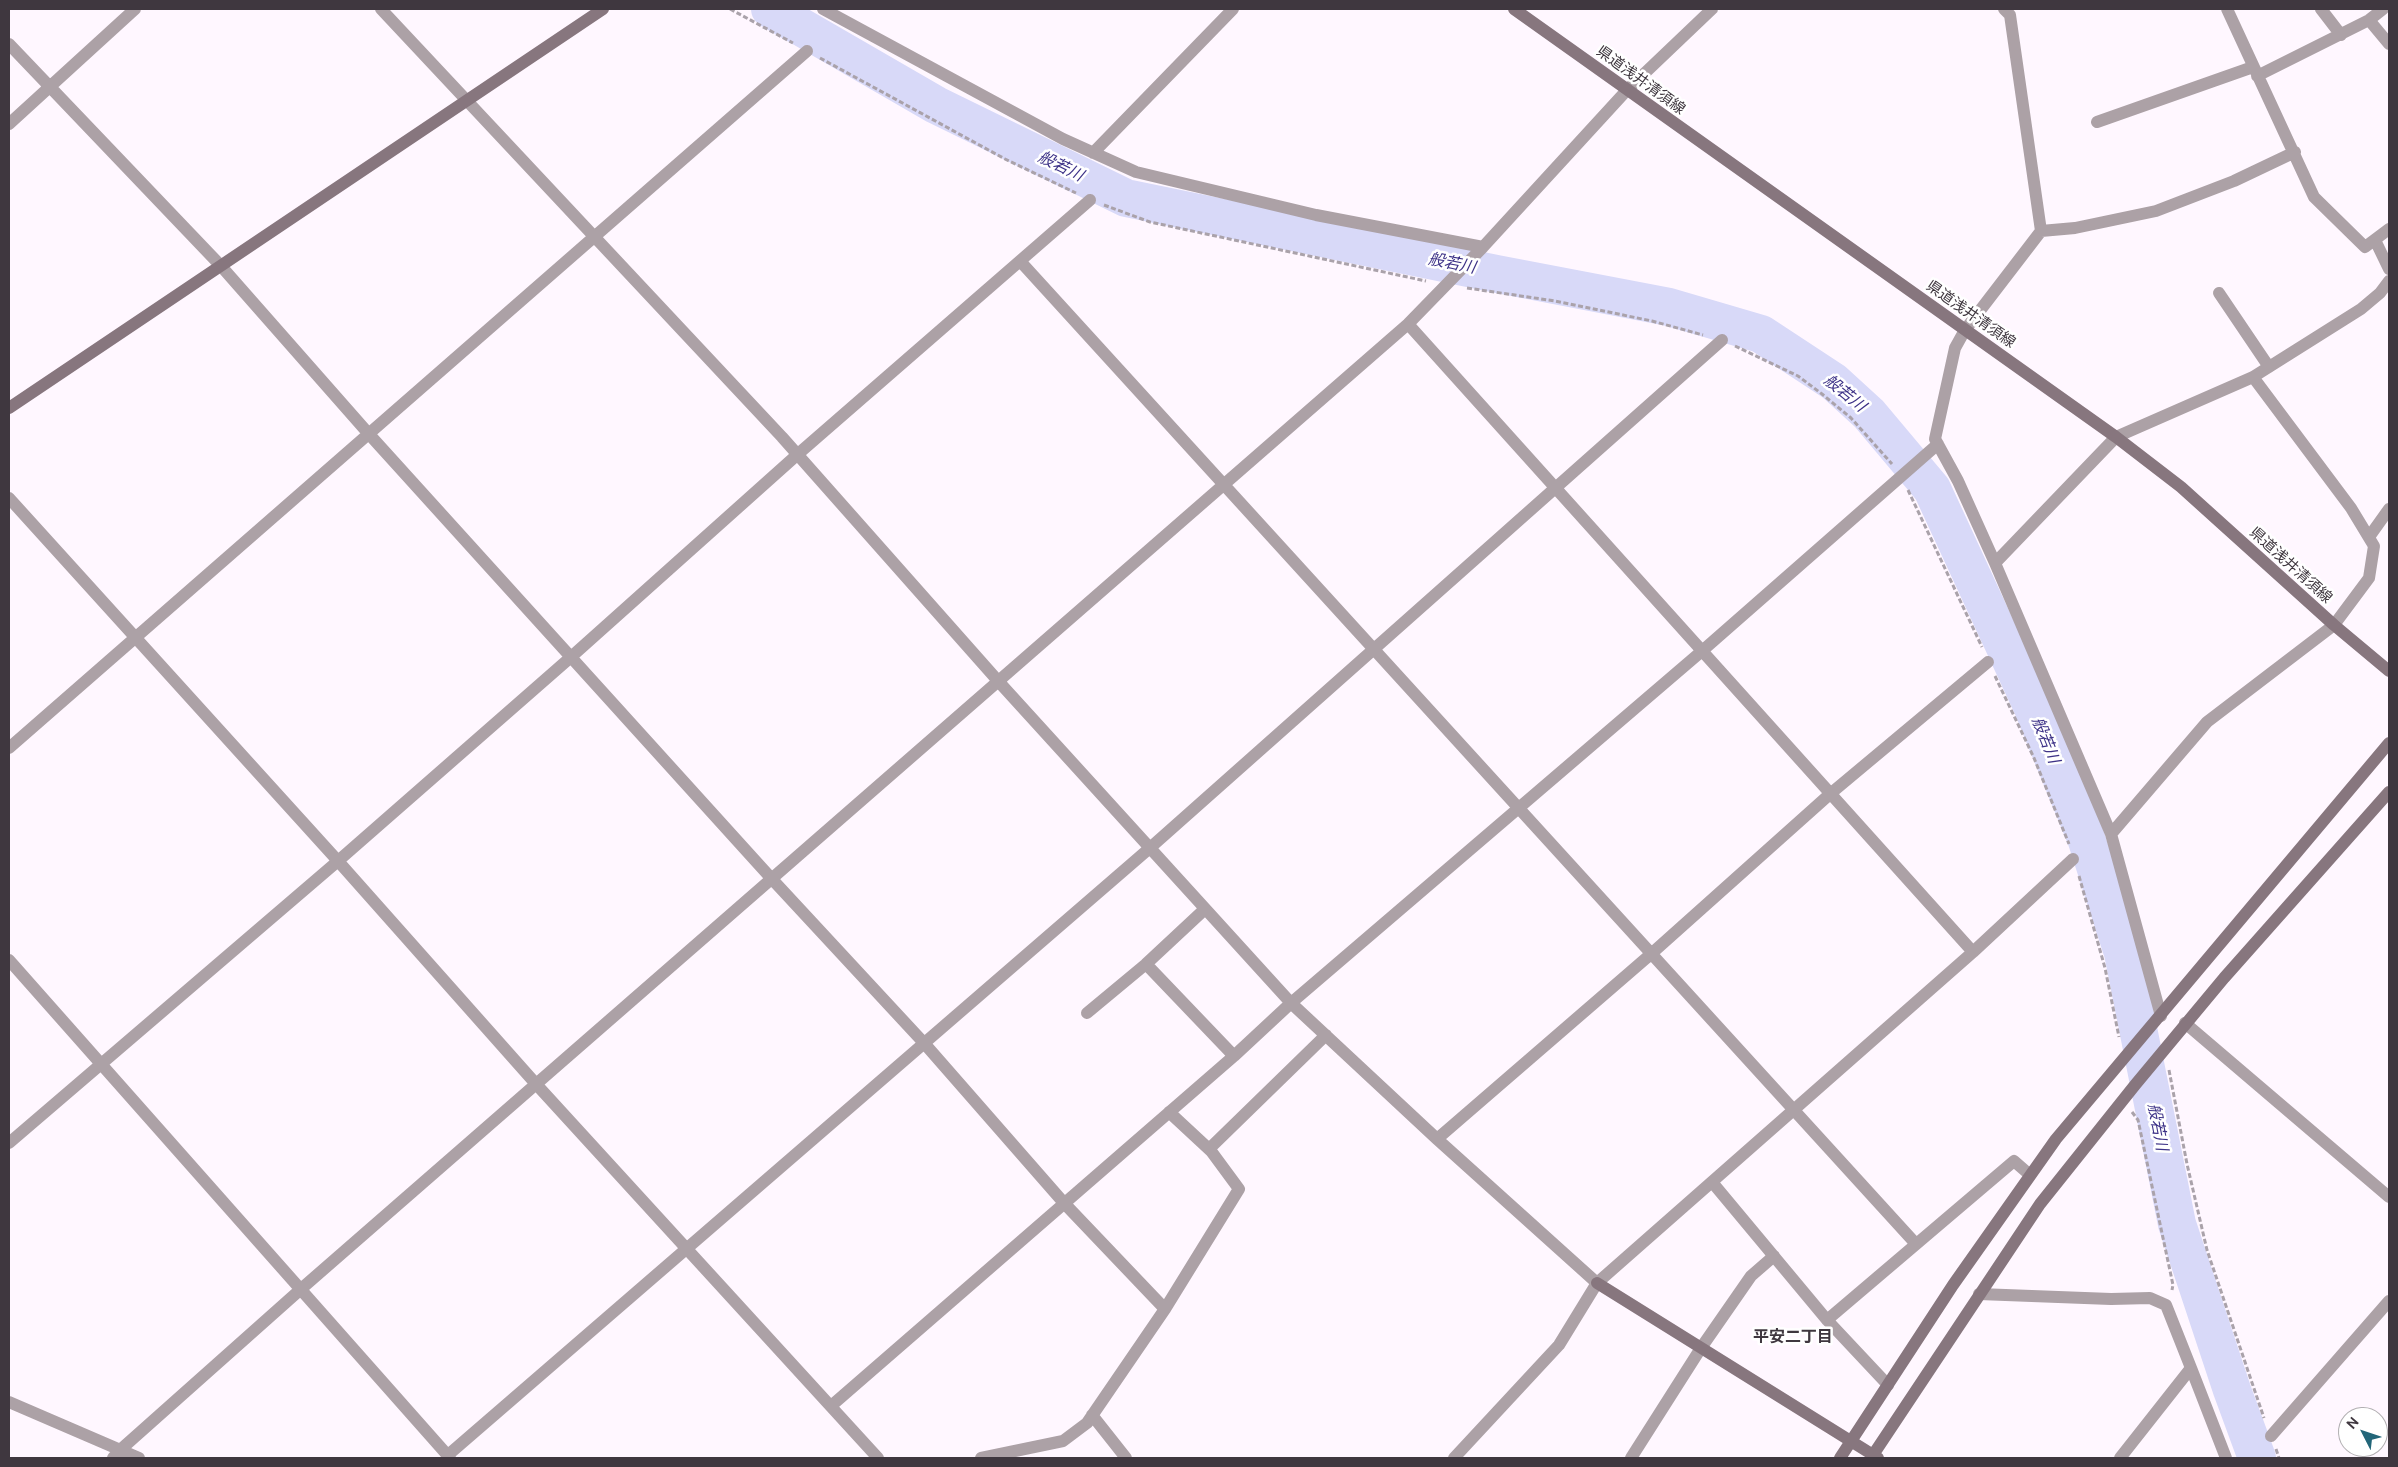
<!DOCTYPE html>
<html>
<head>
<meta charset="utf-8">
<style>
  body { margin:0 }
  #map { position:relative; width:2398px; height:1467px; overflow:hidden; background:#fff7ff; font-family:Ubuntu,sans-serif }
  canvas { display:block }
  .frame { position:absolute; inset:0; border:10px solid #3f373f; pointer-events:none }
  .north { position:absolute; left:2338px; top:1407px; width:50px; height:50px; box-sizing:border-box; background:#fff; border:1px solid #b2afb2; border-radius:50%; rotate:311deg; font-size:14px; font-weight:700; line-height:20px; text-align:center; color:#3f373f }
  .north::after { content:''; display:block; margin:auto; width:18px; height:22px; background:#236679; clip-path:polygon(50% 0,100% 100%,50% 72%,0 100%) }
</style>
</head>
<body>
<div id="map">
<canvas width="2398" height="1467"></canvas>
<div class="frame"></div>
<div class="north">N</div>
</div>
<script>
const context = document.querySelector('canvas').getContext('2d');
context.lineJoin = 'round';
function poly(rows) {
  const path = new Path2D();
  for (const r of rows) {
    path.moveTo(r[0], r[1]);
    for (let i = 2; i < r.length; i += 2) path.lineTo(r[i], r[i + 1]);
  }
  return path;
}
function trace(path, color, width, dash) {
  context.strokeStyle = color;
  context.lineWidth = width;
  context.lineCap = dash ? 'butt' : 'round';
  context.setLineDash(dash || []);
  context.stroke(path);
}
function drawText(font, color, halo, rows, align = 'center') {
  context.font = font + ' Ubuntu,"Noto Sans JP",sans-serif';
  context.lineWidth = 5;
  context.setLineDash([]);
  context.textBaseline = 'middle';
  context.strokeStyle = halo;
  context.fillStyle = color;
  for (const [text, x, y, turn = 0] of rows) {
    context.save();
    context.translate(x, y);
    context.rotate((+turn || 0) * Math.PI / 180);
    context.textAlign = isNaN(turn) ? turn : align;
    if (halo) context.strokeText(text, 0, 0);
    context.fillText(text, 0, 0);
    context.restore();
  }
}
trace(poly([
  [790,9,801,26]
]), '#aaa8c0', 6);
trace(poly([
  [770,9,936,105,1126,198,1497,274,1669,307,1761,334,1834,382,1869,414,1932,489,2033,708,2086,838,2123,953,2177,1224,2232,1390,2257,1458]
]), '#d8d9f8', 38);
trace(poly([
  [730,9,793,43],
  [820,58,1005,159,1076,193],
  [1104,205,1150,222,1426,281],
  [1467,288,1555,301,1652,321,1703,335],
  [1735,346,1798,376,1822,394,1851,418,1892,464],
  [1908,490,1982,647],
  [1995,676,2034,758,2069,844],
  [2079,876,2105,968,2119,1037],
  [2169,1070,2187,1164,2207,1250,2264,1418],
  [2132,1112,2138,1120,2173,1285,2172,1290],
  [2276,1449,2279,1458]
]), '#aaa2aa', 3, [5, 2.5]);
trace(poly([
  [381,9,782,437,999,682,1291,1003,1437,1139,1597,1283],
  [823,9,1063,139,1136,172,1316,215,1483,247],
  [2004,9,2010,15,2041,231],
  [2227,9,2314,197,2365,247,2389,229],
  [2321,9,2341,35],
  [2369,20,2389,44],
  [9,44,221,266,368,433,771,878,924,1043,1064,1203,1165,1309],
  [2257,76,2369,20,2383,9],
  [2097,122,2253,67],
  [9,124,135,9],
  [1093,153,1233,9],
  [2375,240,2389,269],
  [1020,261,1916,1244],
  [2219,293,2269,367],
  [1408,324,1973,952],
  [9,498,338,861,536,1084,878,1458],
  [2369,537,2389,509],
  [1995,563,2116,437,2253,377,2361,309,2380,293,2389,281],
  [9,748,807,51],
  [2111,834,2207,722,2334,625,2369,578,2374,546,2351,508,2253,377],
  [1205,909,1146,964,1234,1056],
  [9,960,450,1458],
  [1087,1013,1146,964],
  [2161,1016,2111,834,1995,563,1958,481,1935,439,1955,348,1965,330,2041,231,2075,228,2156,211,2234,181,2295,152],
  [2185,1023,2389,1197],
  [1437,1139,1651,954,1830,794,1988,662],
  [9,1143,338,861,571,657,798,454,1090,200],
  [1209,1149,1326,1035],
  [1712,1182,1827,1320,1888,1385],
  [1979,1294,2111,1299,2150,1298,2166,1305,2191,1368,2120,1458],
  [1827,1320,2014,1161,2030,1175],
  [2191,1368,2226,1458],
  [9,1402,139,1458],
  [831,1406,1234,1056,1291,1003,1702,651,1938,444],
  [1092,1415,1126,1458],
  [2271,1436,2389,1301],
  [448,1455,1151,847,1722,340],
  [113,1458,119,1451,301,1289,1408,324,1483,247,1627,90,1712,9],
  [981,1458,1063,1441,1087,1423,1165,1309,1239,1189,1211,1151,1169,1112],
  [1454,1458,1559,1345,1597,1283,1973,952,2073,859],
  [1631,1458,1701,1348,1751,1276,1774,1256]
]), '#aca1a6', 12);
trace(poly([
  [1514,9,2116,437,2181,487,2334,625,2389,671],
  [9,408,603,9],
  [1597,1283,1878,1458],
  [1840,1458,1953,1285,2056,1139,2389,743],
  [1871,1458,2040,1204,2135,1085,2224,978,2389,792]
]), '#87767e', 12);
drawText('15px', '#3f373f', '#fff', [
  ["県道浅井清須線",1641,80,36],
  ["県道浅井清須線",1971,314,35],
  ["県道浅井清須線",2291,565,42]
]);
drawText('italic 16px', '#3d3287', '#fff', [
  ["般若川",1061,166,26],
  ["般若川",1452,263,11],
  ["般若川",1845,393,39],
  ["般若川",2046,740,68],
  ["般若川",2158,1127,79]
]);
drawText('bold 16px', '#3f373f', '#fff', [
  ["平安二丁目",1793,1337]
]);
</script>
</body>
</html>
